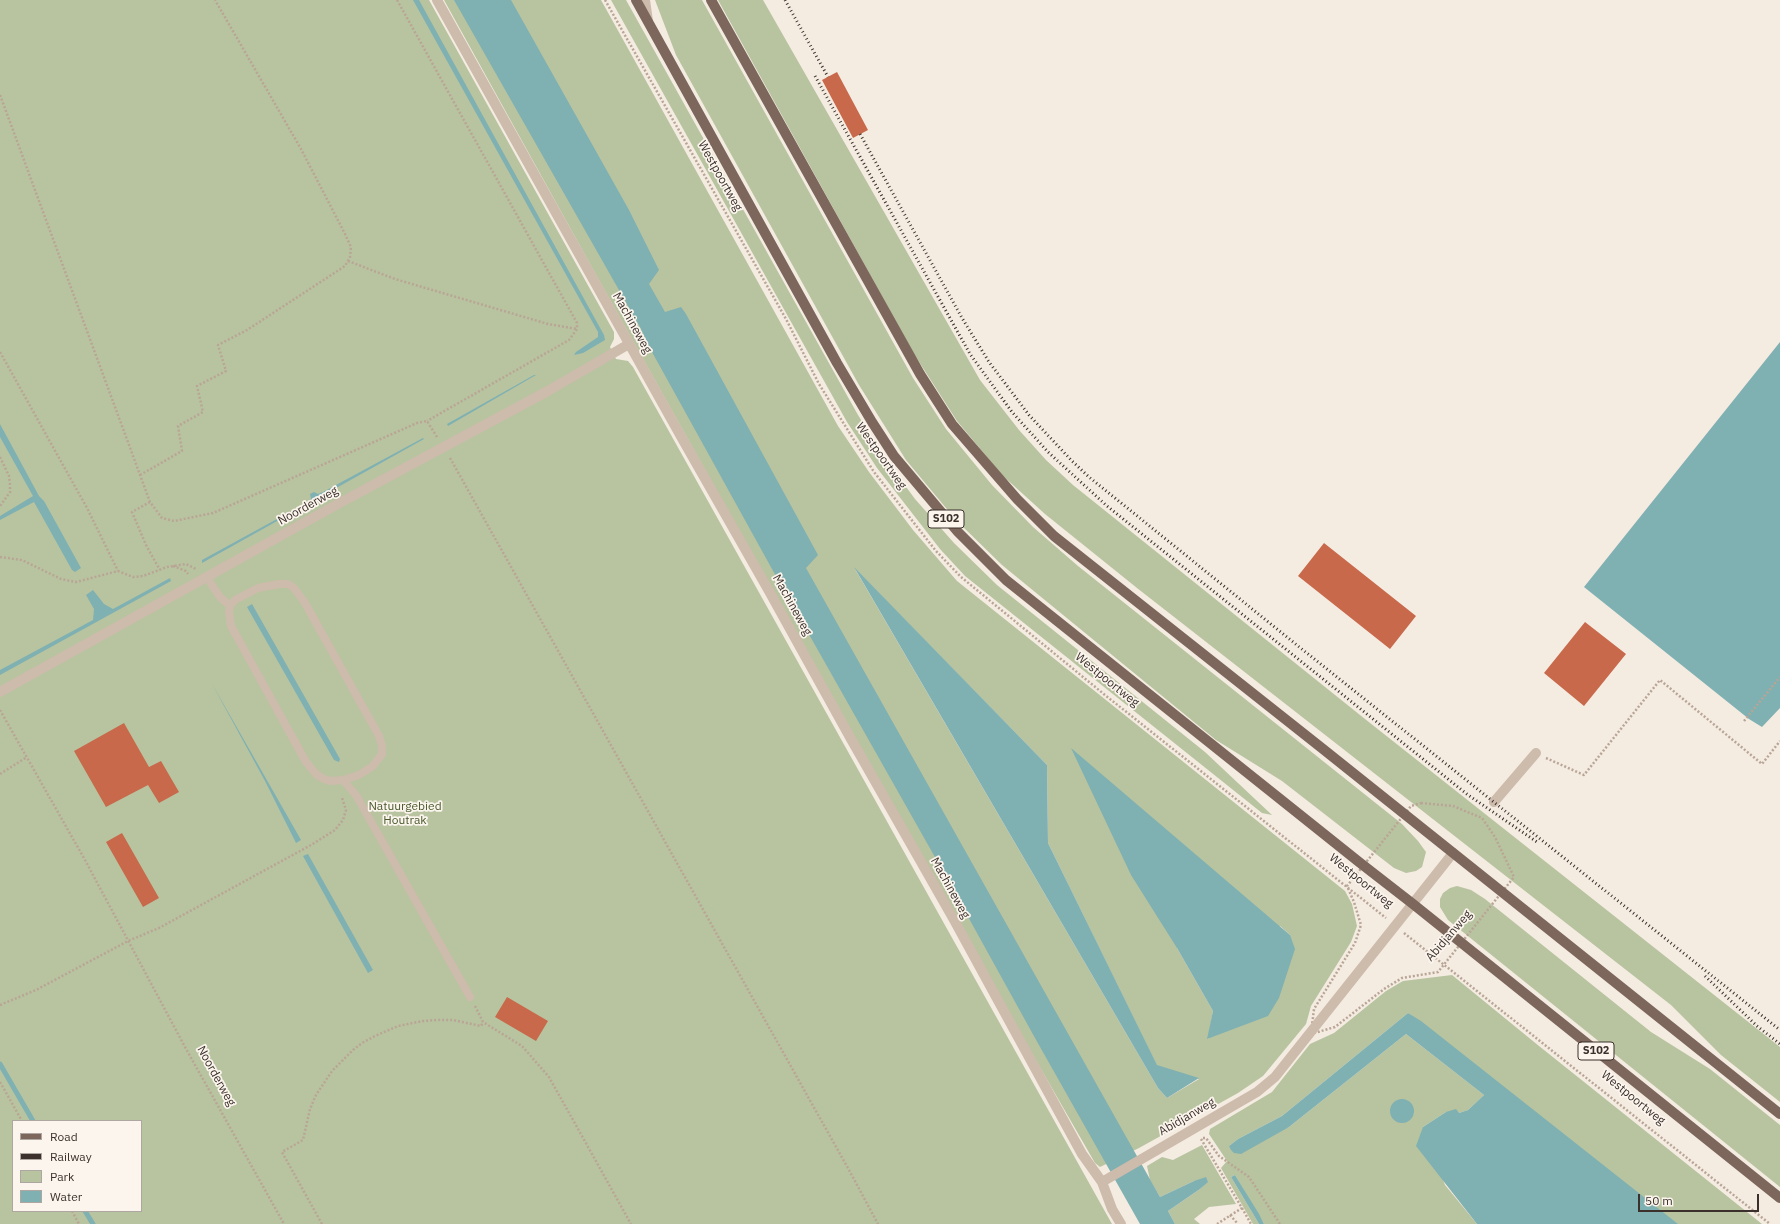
<!DOCTYPE html>
<html>
<head>
<meta charset="utf-8">
<style>
  body { margin:0 }
  #map { position:relative; width:1780px; height:1224px; overflow:hidden; background:#f4ebe1; font-family:"IBM Plex Sans",sans-serif }
  canvas { display:block }
  .legend { position:absolute; left:12px; top:1120px; width:130px; height:92px; box-sizing:border-box; background:#fbf5ee; border:1px solid #aea6a0; margin:0; padding:5px 7px; list-style:none; font-size:12px; color:#3b302b }
  .legend li { display:flex; align-items:center; gap:8px; height:20px }
  .legend b { width:20px; border:1px solid #aea6a0 }
  .scale { position:absolute; left:1638px; top:1194px; width:121px; height:18px; box-sizing:border-box; border:2px solid #3b302b; border-top:0; padding-left:5px; font-size:12px; line-height:14px; white-space:nowrap; color:#3b302b; -webkit-text-stroke:3px #fbf5ee; paint-order:stroke }
</style>
</head>
<body>
<div id="map">
<canvas width="1780" height="1224"></canvas>
<ul class="legend">
<li><b style="height:5px;background:#7d675c"></b>Road</li>
<li><b style="height:5px;background:#3b302b"></b>Railway</li>
<li><b style="height:11px;background:#b8c4a0"></b>Park</li>
<li><b style="height:11px;background:#7fb0b2"></b>Water</li>
</ul>
<div class="scale">50 m</div>
</div>
<script>
const context = document.querySelector('canvas').getContext('2d');
context.lineJoin = 'round';
function paint(path, color) {
  context.fillStyle = color;
  context.fill(path, 'evenodd');
}
function poly(rows) {
  const path = new Path2D();
  for (const r of rows) {
    if (r.length === 3) {
      path.moveTo(r[0] + r[2], r[1]);
      path.arc(r[0], r[1], r[2], 0, 2 * Math.PI);
      continue;
    }
    path.moveTo(r[0], r[1]);
    for (let i = 2; i < r.length; i += 2) path.lineTo(r[i], r[i + 1]);
  }
  return path;
}
function trace(path, color, width, dash) {
  context.strokeStyle = color;
  context.lineWidth = width;
  context.lineCap = dash ? 'butt' : 'round';
  context.setLineDash(dash || []);
  context.stroke(path);
}
function drawText(font, color, halo, rows, align = 'center') {
  context.font = font + ' "IBM Plex Sans",sans-serif';
  context.lineWidth = 3.5;
  context.setLineDash([]);
  context.textBaseline = 'middle';
  context.strokeStyle = halo;
  context.fillStyle = color;
  for (const [text, x, y, turn = 0] of rows) {
    context.save();
    context.translate(x, y);
    context.rotate((+turn || 0) * Math.PI / 180);
    context.textAlign = isNaN(turn) ? turn : align;
    if (halo) context.strokeText(text, 0, 0);
    context.fillText(text, 0, 0);
    context.restore();
  }
}
paint(poly([
  [0,0,429,0,614,332,614,339,610,347,616,359,628,361,633,367,1112,1224,0,1224],
  [13,1121,141,1121,141,1211,13,1211],
  [444,0,601,0,838,426,869,472,913,530,957,581,1345,891,1352,904,1357,926,1351,942,1311,1006,1306,1024,1263,1076,1238,1093,1139,1148,1100,1167,1095,1163,1015,1024,595,273],
  [855,569,1047,765,1048,843,1157,1066,1199,1079,1167,1098,1158,1088],
  [1280,926,1290,935,1208,1039,1213,1011,1177,948],
  [611,0,626,0,858,415,887,461,915,499,954,543,997,585,1205,752,1272,815,1262,813,965,576,940,549,877,468,847,422],
  [655,0,702,0,913,378,946,429,992,485,1033,527,1078,566,1402,824,1418,841,1426,852,1422,867,1416,871,1406,873,1394,868,1282,781,1216,740,1002,565,956,520,906,460,859,385,676,55],
  [718,0,763,0,980,380,1019,430,1046,460,1073,485,1365,719,1780,1047,1780,1102,1721,1055,1671,1005,1137,588,1045,514,1002,475,957,421,914,354],
  [1457,886,1471,890,1485,899,1651,1032,1710,1069,1780,1125,1780,1187,1448,920,1440,907,1440,899,1443,893,1450,888],
  [1452,975,1539,1046,1762,1224,1676,1224,1408,1013,1282,1116,1238,1139,1229,1146,1289,1127,1406,1034,1484,1095,1468,1110,1459,1113,1446,1112,1423,1127,1445,1185,1477,1224,1264,1224,1235,1175,1231,1177,1259,1224,1253,1224,1221,1168,1227,1161,1209,1134,1210,1129,1272,1092,1310,1044,1334,1033,1386,991,1403,981],
  [1202,1145,1236,1204,1209,1207,1194,1219,1200,1224,1175,1224,1168,1211,1200,1189,1208,1181,1194,1181,1160,1197,1150,1180,1147,1166,1162,1157,1173,1160]
]), '#b8c4a0');
paint(poly([
  [413,0,419,0,604,335,605,340,583,353,574,355,576,352,598,337,598,332],
  [454,0,511,0,629,210,659,270,649,284,665,312,681,307,686,314,818,555,806,568,1160,1197,1194,1181,1206,1177,1208,1182,1200,1189,1168,1211,1175,1224,1140,1224,1035,1038,940,866,772,569,652,352,640,327],
  [1780,342,1780,708,1762,727,1749,719,1584,587],
  [534,375,536,375,448,426,447,424],
  [0,424,39,496,44,501,81,568,75,572,72,570,34,502,0,520,0,516,33,496,0,437],
  [423,438,424,439,202,563,202,560,308,502,311,499,310,494,314,492,318,494,323,492],
  [854,567,1047,765,1048,843,1157,1065,1199,1078,1167,1098,1158,1088],
  [170,578,171,581,0,675,0,670,93,620,94,609,86,595,93,590,104,604,113,609],
  [252,604,340,759,339,762,334,760,247,607],
  [211,682,301,840,296,843,265,781],
  [1071,748,1290,935,1295,949,1279,998,1268,1016,1207,1039,1213,1011,1177,948,1131,875],
  [308,854,373,970,368,973,303,856],
  [1408,1013,1421,1021,1678,1224,1477,1224,1416,1146,1423,1127,1446,1112,1456,1109,1459,1113,1468,1110,1484,1095,1406,1034,1289,1127,1241,1154,1234,1153,1231,1150,1229,1146,1238,1139,1282,1116],
  [1402,1111,12],
  [1235,1175,1259,1214,1264,1224,1259,1224,1231,1177]
]), '#7fb0b2');
trace(poly([
  [0,1064,33,1121],
  [85,1211,93,1224]
]), '#7fb0b2', 5);
paint(poly([
  [837,72,868,130,853,138,822,80],
  [1324,543,1416,616,1390,649,1298,576],
  [1585,622,1626,654,1584,706,1544,673],
  [124,723,149,767,161,761,179,792,159,803,148,785,106,807,74,751],
  [122,833,159,898,143,907,106,842],
  [507,997,548,1021,536,1041,495,1017]
]), '#c8694b');
trace(poly([
  [397,0,577,323,577,329,569,340,427,421],
  [605,0,786,319,819,384,874,472,936,551,961,577,1105,695,1386,918],
  [0,95,150,502,162,518,174,521,213,513,417,423,427,421,437,437],
  [348,261,395,279,548,324,577,329],
  [0,352,87,508,118,571],
  [0,457,9,476,10,485,10,492,0,506],
  [450,458,849,1170,878,1224],
  [140,475,182,451,178,426,203,412,197,386,226,371,218,345,247,330,345,266,350,257,351,247,344,232,301,149,215,0],
  [150,502,132,512,146,545,160,570],
  [0,557,22,560,61,579,76,582,118,571,133,577,143,576,167,567,186,564,196,569],
  [173,566,186,571,188,574],
  [0,710,85,860,185,1047,284,1224],
  [1744,721,1780,677],
  [1546,758,1584,775,1660,680,1762,764,1780,741],
  [0,774,27,757],
  [1421,803,1453,806,1482,818,1495,837,1514,877,1438,972,1402,978,1384,989,1335,1027,1311,1034,1314,1009,1355,943,1361,925,1354,902,1347,886,1411,806,1421,803],
  [1404,933,1770,1224],
  [0,1005,36,990,128,941,159,928,311,845,335,830,343,820,346,810,342,798],
  [475,1006,483,1022,522,1046,549,1077,631,1224],
  [0,1082,22,1121],
  [1203,1138,1206,1138,1219,1156,1249,1177,1280,1224],
  [1201,1139,1242,1208,1217,1224],
  [1242,1208,1251,1224],
  [72,1211,79,1224],
  [1230,1215,1238,1224],
  [322,1224,282,1152,303,1140,310,1109,316,1095,332,1071,353,1050,362,1043,375,1036,398,1026,423,1021,437,1020,453,1020,481,1026,483,1022]
]), '#b9a596', 2.5, [2, 2]);
trace(poly([
  [646,0,649,21],
  [207,578,220,597,230,606],
  [343,780,359,775,373,766,382,754,382,746,379,736,305,603,294,588,288,584,279,584,258,588,235,600,230,606,229,612,231,626,306,762,317,775,324,779,330,781,343,780,356,795,470,997]
]), '#cdbbac', 8);
trace(poly([
  [0,692,336,505,546,392,629,344],
  [1494,802,1536,753]
]), '#cdbbac', 10);
trace(poly([
  [437,0,683,440,769,591,851,739,953,918,1082,1154,1102,1182,1112,1209,1121,1224],
  [1102,1182,1257,1092,1275,1077,1453,853]
]), '#cdbbac', 10);
trace(poly([
  [636,0,837,363,872,422,894,456,958,532,1006,580,1359,862,1413,904,1780,1198],
  [711,0,920,374,952,424,1017,499,1054,536,1323,749,1780,1114]
]), '#7d675c', 10);
trace(poly([
  [785,0,828,77],
  [815,76,970,354,1012,412,1048,452,1107,506,1468,795,1537,842],
  [860,134,962,318,989,362,1029,415,1072,461,1089,477,1298,646,1780,1030],
  [1705,976,1757,1026,1780,1044]
]), '#3b302b', 3, [1, 3]);
for (const [x, y, w] of [
  [946,519,36],
  [1596,1051,36]
]) {
  const box = new Path2D();
  box.roundRect(x - w / 2, y - 9, w, 18, 3);
  context.fillStyle = '#fbf5ee';
  context.fill(box);
  trace(box, '#3b302b', 1);
}
drawText('bold 11px', '#3b302b', null, [
  ["S102",946,519],
  ["S102",1596,1051]
]);
drawText('12px', '#3b302b', '#fbf5ee', [
  ["Westpoortweg",720,176,61],
  ["Machineweg",632,323,61],
  ["Westpoortweg",881,456,55],
  ["Noorderweg",308,506,-29],
  ["Machineweg",792,605,61],
  ["Westpoortweg",1107,680,39],
  ["Westpoortweg",1361,881,39],
  ["Machineweg",950,888,61],
  ["Abidjanweg",1449,936,-49],
  ["Noorderweg",216,1076,61],
  ["Westpoortweg",1633,1098,39],
  ["Abidjanweg",1187,1117,-30]
]);
drawText('12px', '#4a5a2e', '#fbf5ee', [
  ["Natuurgebied",405,807],
  ["Houtrak",405,821]
]);
</script>
</body>
</html>
